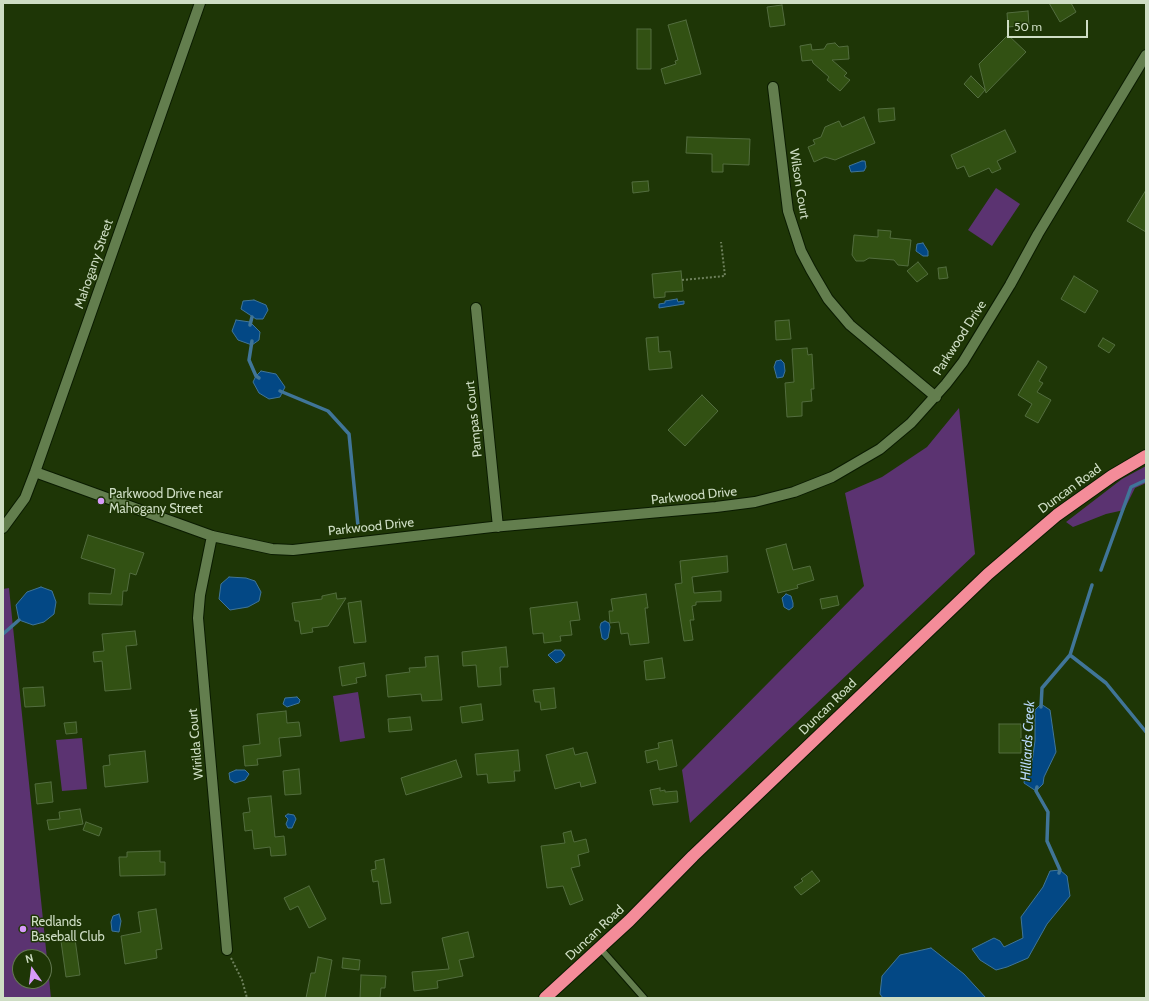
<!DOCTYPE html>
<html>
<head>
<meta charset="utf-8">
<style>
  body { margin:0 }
  #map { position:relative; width:1149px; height:1001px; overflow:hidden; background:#1e3606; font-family:Cabin,sans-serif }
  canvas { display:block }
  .frame { position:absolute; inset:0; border:4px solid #ceddc4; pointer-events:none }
  .north { position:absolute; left:12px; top:949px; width:40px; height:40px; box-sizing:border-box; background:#1e3606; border:1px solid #647952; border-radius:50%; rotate:346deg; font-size:11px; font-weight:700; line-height:16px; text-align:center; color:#ceddc4 }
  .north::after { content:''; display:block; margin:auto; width:14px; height:18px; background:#d79bf9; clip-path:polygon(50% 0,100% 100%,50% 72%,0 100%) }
  .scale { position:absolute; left:1007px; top:20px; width:81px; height:18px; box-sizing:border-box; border:2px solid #ceddc4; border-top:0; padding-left:5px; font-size:12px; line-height:14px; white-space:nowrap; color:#ceddc4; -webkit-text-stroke:3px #1e3606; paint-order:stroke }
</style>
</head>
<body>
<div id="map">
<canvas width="1149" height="1001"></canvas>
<div class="frame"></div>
<div class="north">N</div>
<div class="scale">50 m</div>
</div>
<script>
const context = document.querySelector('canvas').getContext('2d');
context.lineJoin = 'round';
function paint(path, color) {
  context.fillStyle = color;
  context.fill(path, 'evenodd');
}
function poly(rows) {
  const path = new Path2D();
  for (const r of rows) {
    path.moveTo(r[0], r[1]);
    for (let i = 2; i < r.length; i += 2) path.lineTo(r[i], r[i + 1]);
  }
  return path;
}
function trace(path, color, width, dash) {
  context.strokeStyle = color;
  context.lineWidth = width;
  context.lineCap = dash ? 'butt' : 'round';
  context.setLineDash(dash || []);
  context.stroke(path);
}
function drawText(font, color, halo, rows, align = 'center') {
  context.font = font + ' Cabin,sans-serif';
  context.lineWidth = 3;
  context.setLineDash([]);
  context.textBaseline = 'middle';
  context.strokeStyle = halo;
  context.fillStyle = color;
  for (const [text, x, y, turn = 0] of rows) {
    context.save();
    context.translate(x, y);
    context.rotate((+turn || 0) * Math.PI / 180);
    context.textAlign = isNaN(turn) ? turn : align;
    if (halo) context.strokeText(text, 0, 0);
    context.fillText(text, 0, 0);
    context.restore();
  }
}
paint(poly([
  [996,188,1020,204,992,246,968,230],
  [959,408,975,554,690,823,682,770,864,586,845,493,882,477,927,447],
  [1146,466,1146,483,1135,488,1124,510,1106,514,1073,527,1066,522,1122,479],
  [9,588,41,900,51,998,3,998,3,589],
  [20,957,44,957,44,981,20,981],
  [358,692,365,738,340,742,333,696],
  [82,738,87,789,62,791,56,740]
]), '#5b3371');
const water = poly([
  [862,161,865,161,866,167,864,171,851,172,849,166,862,161],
  [923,243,928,251,928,256,923,256,916,251,917,244,923,243],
  [677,299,678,302,684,301,684,304,659,308,659,304,665,303,665,301,677,299],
  [254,300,266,305,268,310,263,319,256,319,241,309,243,301,254,300],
  [236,320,250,322,260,332,259,340,252,345,238,340,232,331,236,320],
  [781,360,784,363,785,371,783,377,777,378,774,367,776,361,781,360],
  [261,371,276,374,285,387,280,397,269,399,259,393,253,382,256,376,261,371],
  [229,577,246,578,255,581,261,592,259,601,248,607,230,610,219,599,221,584,229,577],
  [41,587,52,591,56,602,54,614,44,622,33,625,19,620,16,605,27,592,41,587],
  [786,594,791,596,793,603,793,607,789,610,784,607,782,598,786,594],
  [605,621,609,623,610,627,608,638,605,640,602,638,600,627,601,623,605,621],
  [555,650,561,650,565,655,561,661,556,663,548,655,555,650],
  [297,697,300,700,299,703,287,707,283,704,285,698,297,697],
  [1041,704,1050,710,1056,752,1044,777,1043,784,1036,791,1024,783,1025,775,1032,762,1035,741,1035,710,1041,704],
  [236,770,245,770,249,774,245,780,235,783,230,780,229,773,236,770],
  [288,814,294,815,296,819,292,828,288,828,286,824,288,819,285,816,288,814],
  [1060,870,1067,876,1070,896,1047,924,1028,958,1007,967,996,970,980,960,972,949,994,938,1000,941,1004,947,1023,938,1021,917,1043,887,1050,871,1060,870],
  [119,914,121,921,119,932,112,931,111,922,113,916,119,914],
  [931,948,964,974,986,998,883,998,880,994,882,976,900,955,931,948]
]);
paint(water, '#034885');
trace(water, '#407598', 1);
trace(poly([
  [250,325,252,317],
  [252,341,249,360,256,376,259,378],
  [280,391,328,411,349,434,358,526],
  [1101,570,1131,487,1146,480],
  [3,634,19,620],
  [1070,655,1106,683,1146,732],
  [1041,707,1042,688,1070,655,1092,585],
  [1037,787,1036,791,1048,812,1047,841,1060,870,1059,873]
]), '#407598', 3.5);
const building = poly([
  [1049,3,1071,3,1076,12,1060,22,1049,3],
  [782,5,785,25,770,27,767,7,782,5],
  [1028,11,1029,25,1008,27,1007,13,1028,11],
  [686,20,701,74,665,84,661,69,676,64,675,61,678,60,668,25,686,20],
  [637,29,651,29,651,69,637,69,637,29],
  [1008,35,1026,52,986,93,979,64,1008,35],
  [835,43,839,47,848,46,849,59,832,60,847,73,844,76,850,80,840,91,827,80,829,77,813,63,812,60,802,61,800,46,811,44,812,50,824,49,827,44,835,43],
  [971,76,985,90,978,98,964,84,971,76],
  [894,108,895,120,879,122,878,109,894,108],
  [864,117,875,143,835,160,825,157,814,162,808,147,815,144,813,140,821,137,825,127,839,121,842,127,864,117],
  [1005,130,1016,152,997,161,1001,169,992,173,989,168,969,177,964,166,957,169,951,155,1005,130],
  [687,137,750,139,749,165,723,164,723,172,712,172,712,154,686,153,687,137],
  [648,181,649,191,633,193,632,182,648,181],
  [1146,190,1146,232,1127,221,1146,190],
  [878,230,891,231,890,238,911,240,908,266,898,265,894,260,869,258,864,261,856,261,852,255,854,235,878,237,878,230],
  [918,262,928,274,917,282,907,271,918,262],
  [946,267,948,278,939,279,938,268,946,267],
  [681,271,683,291,665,292,665,297,654,298,652,274,681,271],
  [1074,276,1098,291,1085,313,1061,299,1074,276],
  [789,320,791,339,776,340,775,321,789,320],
  [658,337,659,352,670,351,672,368,649,370,646,338,658,337],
  [1103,338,1115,345,1109,353,1098,346,1103,338],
  [807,348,808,355,812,354,814,389,811,389,812,401,802,402,802,416,787,417,785,383,794,382,792,349,807,348],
  [1038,361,1047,367,1039,381,1043,383,1037,392,1051,400,1038,423,1025,416,1032,404,1018,395,1038,361],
  [702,395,718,411,685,446,668,430,702,395],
  [88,535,144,553,136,575,130,573,127,591,123,591,122,605,89,604,89,593,111,594,115,569,81,558,88,535],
  [786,544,793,570,810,566,814,580,797,585,798,588,778,593,766,549,786,544],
  [727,556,728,572,692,577,694,593,721,591,721,601,696,602,696,605,692,606,694,620,690,620,693,640,684,641,675,584,682,583,680,561,727,556],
  [336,593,337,599,346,598,328,626,312,628,313,632,301,634,299,621,295,621,292,603,322,599,322,596,336,593],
  [646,594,648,608,645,608,649,643,630,645,628,633,621,634,619,622,610,623,609,611,613,611,611,599,646,594],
  [837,596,839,605,822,609,820,599,837,596],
  [361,601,366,642,354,643,348,603,361,601],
  [577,602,580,620,570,621,572,635,560,636,561,641,544,643,543,633,533,634,530,608,577,602],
  [135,631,137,645,126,646,131,689,105,691,102,661,94,662,93,652,104,651,102,634,135,631],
  [506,647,508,667,500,667,501,685,478,687,476,665,463,666,462,652,506,647],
  [438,656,442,700,422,701,421,694,388,697,386,675,410,672,409,668,426,667,425,657,438,656],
  [662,658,665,678,646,680,644,661,662,658],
  [364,663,366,676,356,678,357,683,342,686,339,667,364,663],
  [43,687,45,706,25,707,23,688,43,687],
  [554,688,556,708,541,710,540,702,535,702,533,690,554,688],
  [481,704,483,720,462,723,460,707,481,704],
  [286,711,287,723,299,722,301,736,279,738,281,756,257,759,258,765,245,766,243,746,260,744,257,714,286,711],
  [410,717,412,730,389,732,388,719,410,717],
  [76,722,77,733,66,734,64,723,76,722],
  [999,724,1021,724,1021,753,999,753,999,724],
  [672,740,677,766,659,770,657,760,647,763,645,751,659,748,658,743,672,740],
  [573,748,575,755,587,752,596,783,581,787,580,782,555,789,546,755,573,748],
  [518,750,520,771,514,771,515,781,488,783,487,774,477,775,475,754,518,750],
  [145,751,148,782,105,787,103,766,110,765,109,755,145,751],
  [456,760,462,777,406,795,401,778,456,760],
  [299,769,301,794,285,795,283,771,299,769],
  [51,782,53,802,37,804,35,784,51,782],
  [660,788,660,791,665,790,665,792,677,791,678,802,653,805,650,790,660,788],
  [271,796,275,837,284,836,286,855,271,856,270,847,254,849,252,830,245,831,243,813,250,812,248,798,271,796],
  [80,809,83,824,49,830,47,820,60,819,59,812,80,809],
  [86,822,102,828,99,836,83,830,86,822],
  [571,831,574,842,586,839,589,852,578,855,580,866,571,868,583,900,570,905,563,886,547,888,541,846,565,843,563,833,571,831],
  [160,851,160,862,165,862,165,875,120,876,119,857,127,857,127,852,160,851],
  [384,859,391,903,381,904,378,881,373,882,371,870,376,869,375,861,384,859],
  [812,871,820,881,801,895,794,887,803,881,801,879,812,871],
  [309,886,326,919,309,928,298,906,290,910,284,898,309,886],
  [156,909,162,949,156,950,157,958,125,964,121,936,141,932,138,912,156,909],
  [468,932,474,957,459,960,463,976,437,981,438,988,414,991,412,972,449,969,442,938,468,932],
  [75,939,80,975,66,977,61,941,75,939],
  [318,957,332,960,325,998,306,998,311,973,315,973,318,957],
  [343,958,360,960,359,970,342,968,343,958],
  [361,975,386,976,385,988,381,988,380,998,360,998,361,975]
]);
paint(building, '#325113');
trace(building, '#536d3f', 1);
const lane = poly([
  [600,948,644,998]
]);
const street = poly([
  [773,87,788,211,801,251,811,270,828,299,850,325,936,397],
  [476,308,498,527],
  [35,472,212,536,272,549,293,550,492,527,716,507,755,502,794,492,832,477,880,449,911,423,946,384,963,362,1010,285,1038,234,1146,55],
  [3,528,25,498,35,472,200,3],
  [212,536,200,595,198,618,227,950]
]);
const highway = poly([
  [545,998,629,921,693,856,988,574,1057,515,1112,476,1146,456]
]);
trace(lane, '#0a1b00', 8);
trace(street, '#0a1b00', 12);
trace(highway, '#0a1b00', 14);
trace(poly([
  [682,280,725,276,721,242],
  [231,958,242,980,247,998]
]), '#6e815c', 2, [2, 2]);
trace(lane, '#637e4e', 6);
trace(street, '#637e4e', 10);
trace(highway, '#f48c99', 12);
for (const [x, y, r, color] of [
  [101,501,4,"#d79bf9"],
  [23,929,4,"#d79bf9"]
]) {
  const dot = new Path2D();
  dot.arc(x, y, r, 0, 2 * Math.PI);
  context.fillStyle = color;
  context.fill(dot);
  trace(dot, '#1e3606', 1.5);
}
drawText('13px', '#ceddc4', '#1e3606', [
  ["Wilson Court",799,184,81],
  ["Mahogany Street",94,264,-71],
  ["Parkwood Drive",960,338,-57],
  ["Pampas Court",474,419,-96],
  ["Duncan Road",1070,489,-36],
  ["Parkwood Drive",694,496,-6],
  ["Parkwood Drive",371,527,-6],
  ["Duncan Road",828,707,-44],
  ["Wirilda Court",196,744,-95],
  ["Duncan Road",595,933,-43]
]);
drawText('13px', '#ceddc4', '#1e3606', [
  ["Parkwood Drive near",109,494],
  ["Mahogany Street",109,509],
  ["Redlands",31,922],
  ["Baseball Club",31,937]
], 'left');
drawText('italic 14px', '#bad9fc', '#1e3606', [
  ["Hilliards Creek",1028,741,-87]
]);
</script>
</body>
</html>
